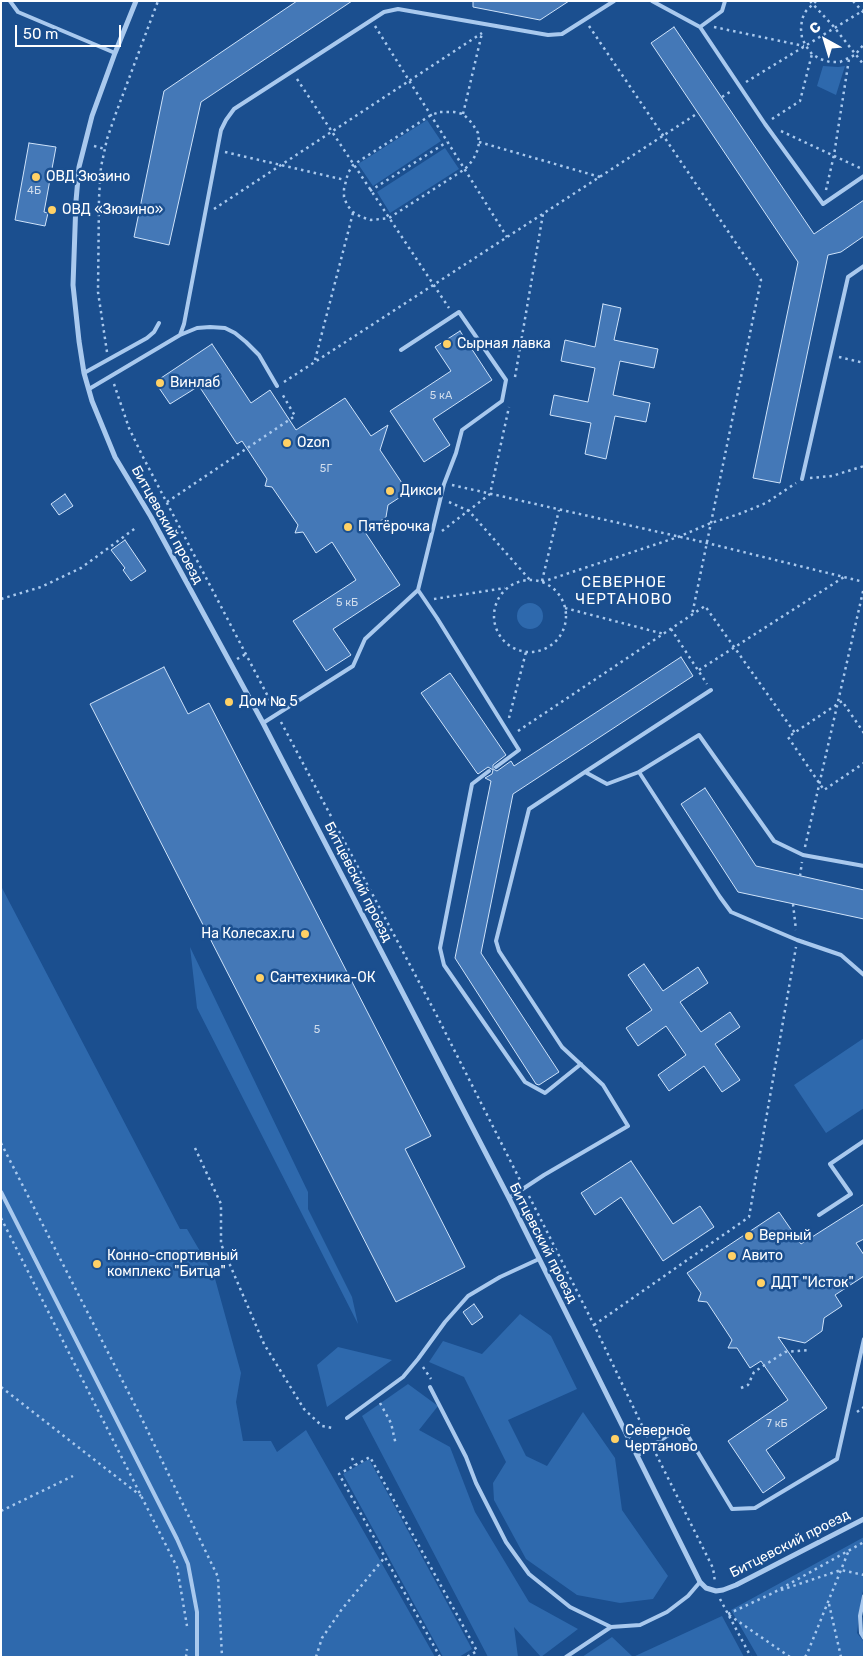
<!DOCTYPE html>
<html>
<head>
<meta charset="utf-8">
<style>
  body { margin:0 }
  #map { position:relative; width:865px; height:1658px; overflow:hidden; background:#1b4f8f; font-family:Rubik,sans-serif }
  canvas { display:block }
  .frame { position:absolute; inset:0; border:2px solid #fff; pointer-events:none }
  .north { position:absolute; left:800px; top:15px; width:50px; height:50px; -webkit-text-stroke:4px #1b4f8f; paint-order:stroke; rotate:321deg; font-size:14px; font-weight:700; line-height:20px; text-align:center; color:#fff }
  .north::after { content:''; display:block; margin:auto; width:18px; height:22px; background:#fff; clip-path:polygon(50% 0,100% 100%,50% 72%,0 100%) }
  .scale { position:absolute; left:15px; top:25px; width:106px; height:22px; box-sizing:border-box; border:2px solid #fff; border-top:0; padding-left:6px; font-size:15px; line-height:18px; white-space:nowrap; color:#fff; -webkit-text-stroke:4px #1b4f8f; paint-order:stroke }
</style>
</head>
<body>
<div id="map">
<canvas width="865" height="1658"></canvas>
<div class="frame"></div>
<div class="north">С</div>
<div class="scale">50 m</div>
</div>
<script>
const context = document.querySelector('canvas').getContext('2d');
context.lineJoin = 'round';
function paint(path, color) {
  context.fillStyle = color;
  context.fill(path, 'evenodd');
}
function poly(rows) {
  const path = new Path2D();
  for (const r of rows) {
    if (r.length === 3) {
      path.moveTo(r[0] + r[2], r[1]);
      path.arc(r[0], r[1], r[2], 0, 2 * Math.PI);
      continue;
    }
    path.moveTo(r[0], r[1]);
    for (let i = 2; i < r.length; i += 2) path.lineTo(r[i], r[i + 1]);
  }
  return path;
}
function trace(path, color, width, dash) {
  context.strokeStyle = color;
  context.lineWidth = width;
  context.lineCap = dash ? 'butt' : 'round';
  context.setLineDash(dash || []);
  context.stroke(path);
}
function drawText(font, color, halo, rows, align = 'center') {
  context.font = font + ' Rubik,sans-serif';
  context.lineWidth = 5;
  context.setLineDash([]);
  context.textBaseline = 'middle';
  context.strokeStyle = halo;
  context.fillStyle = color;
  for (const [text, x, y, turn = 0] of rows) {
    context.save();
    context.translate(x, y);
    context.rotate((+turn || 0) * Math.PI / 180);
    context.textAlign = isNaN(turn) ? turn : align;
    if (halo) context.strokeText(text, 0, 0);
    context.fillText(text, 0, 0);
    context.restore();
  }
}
paint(poly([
  [823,66,838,67,845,66,836,95,817,86],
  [427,120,441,141,373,186,358,164],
  [445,148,459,169,390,213,377,192],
  [530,616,13],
  [1,886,180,1229,187,1229,214,1275,241,1373,236,1402,243,1441,271,1441,277,1452,306,1430,435,1657,1,1657],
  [190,947,308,1192,308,1209,352,1297,358,1324,197,1008],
  [864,1038,864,1108,826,1133,794,1085],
  [520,1314,551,1336,577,1389,508,1420,526,1456,547,1466,583,1412,615,1458,622,1510,668,1576,653,1599,620,1603,577,1595,526,1559,494,1500,493,1483,506,1462,464,1377,429,1362,443,1341,482,1354],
  [338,1347,392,1360,327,1407,317,1365],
  [408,1384,438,1406,419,1430,450,1447,475,1512,529,1602,578,1629,541,1657,514,1627,518,1657,488,1657,362,1416],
  [369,1459,472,1649,459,1657,443,1657,343,1474],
  [864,1537,864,1587,861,1599,857,1633,864,1642,864,1657,758,1657,731,1610],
  [722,1616,744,1657,633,1657],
  [612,1637,633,1657,582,1657]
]), '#2e69ad');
const building = poly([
  [297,1,352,1,201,102,169,245,134,237,164,91,297,1],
  [473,1,569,1,540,20,473,7,473,1],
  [674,27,814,234,864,200,864,236,841,252,828,255,780,483,753,478,798,262,651,43,674,27],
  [29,143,56,147,44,212,48,213,45,226,15,220,29,143],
  [603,304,621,308,614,340,658,349,654,368,620,361,613,395,650,403,646,422,615,416,606,459,585,454,591,423,550,415,554,395,588,402,595,368,561,361,565,340,595,347,603,304],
  [460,331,492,380,433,419,450,445,424,462,390,411,451,371,435,347,460,331],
  [212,344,251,403,270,390,296,430,345,398,371,436,388,425,380,450,408,492,388,505,386,517,365,532,400,585,333,629,351,655,326,671,293,621,356,580,332,542,316,553,303,532,295,533,298,525,272,487,265,486,267,479,242,441,237,444,199,386,170,404,155,382,212,344],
  [65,494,73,506,59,515,51,504,65,494],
  [125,540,146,571,131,581,123,570,125,568,111,550,125,540],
  [681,657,693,676,513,794,481,953,559,1072,539,1085,536,1084,455,958,491,781,485,778,492,774,493,770,488,767,478,774,477,773,421,693,450,673,506,755,493,765,493,769,497,771,511,761,514,766,681,657],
  [164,667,188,714,209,703,431,1136,405,1149,465,1267,396,1302,90,704,164,667],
  [705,788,756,866,864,890,864,919,738,892,681,804,705,788],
  [644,964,663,991,698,967,708,983,680,1002,701,1032,730,1012,740,1027,715,1044,740,1080,722,1092,704,1066,669,1091,658,1075,686,1055,666,1026,638,1046,626,1028,652,1010,628,975,644,964],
  [631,1161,673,1224,700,1206,714,1227,663,1261,621,1197,595,1215,581,1193,631,1161],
  [864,1204,864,1239,856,1243,864,1255,864,1276,835,1295,842,1306,824,1318,822,1331,805,1343,778,1337,827,1408,766,1450,785,1478,763,1493,728,1441,788,1400,761,1361,750,1368,737,1348,728,1348,732,1340,707,1302,698,1301,701,1293,687,1273,779,1212,801,1244,864,1204],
  [474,1304,483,1317,472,1325,463,1312,474,1304]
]);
paint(building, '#4478b7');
trace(building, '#cfe3fa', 1);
trace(poly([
  [810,1,834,27,864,65],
  [816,1,806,11,802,19,801,29,802,38,806,46,812,54,820,59,830,62,840,62,855,55,864,44],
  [853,1,864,13],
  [375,26,507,237],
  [589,26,761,280,692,615],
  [714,27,804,46],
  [297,79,449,308],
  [746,82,864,10],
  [722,97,733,90],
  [440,112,454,112,463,114,472,123,478,133,479,142,478,149,473,160,465,169,389,218,371,220,361,217,353,212,347,205,344,197,344,189,348,173,353,165,431,115,440,112],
  [463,114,482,33],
  [772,119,800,101,812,54],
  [781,131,860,168],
  [479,142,600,177],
  [94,146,105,149],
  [225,152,345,180],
  [826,190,834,155,849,59],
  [370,191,447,142],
  [214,209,482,33],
  [107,352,98,292,99,198,101,167,107,139,116,113,158,1],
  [839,357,864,363],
  [315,360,353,213],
  [515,377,543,214],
  [284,382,698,113],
  [114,384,129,428,143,457,274,708],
  [810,478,832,476,864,466],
  [452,485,707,543,864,582],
  [167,502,295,416,281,392],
  [449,502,469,511,530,580],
  [442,531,490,494,509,407],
  [530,616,36],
  [542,581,559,510],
  [542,582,678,537,711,523,739,514,766,503,796,483],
  [1,599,41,587,81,568,137,527],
  [434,599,505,588],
  [565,608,664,634],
  [671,629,707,684],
  [237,659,246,654],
  [699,670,844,577],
  [509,718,526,652],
  [281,722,436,1014,520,1180],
  [518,731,705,606,795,733],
  [864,733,842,701,788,737,824,790,864,763],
  [805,847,864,587],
  [800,876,802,862],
  [793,904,796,930],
  [1,1143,140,1415,218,1577,222,1657],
  [195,1148,221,1204,221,1244,264,1344,304,1409,322,1426,333,1428],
  [529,1196,594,1325,648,1438],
  [1,1218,177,1567,187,1626],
  [594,1325,749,1217,796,947],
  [423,1367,431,1379],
  [1,1387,141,1496],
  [741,1388,748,1385,754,1372,785,1352,809,1350],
  [380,1403,391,1423,396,1445],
  [857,1412,864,1407],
  [656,1454,713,1568,715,1582],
  [352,1458,355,1465],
  [1,1511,73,1476],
  [781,1590,841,1570,864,1575],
  [720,1599,751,1657],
  [829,1604,841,1657],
  [728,1614,773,1593,864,1542],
  [729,1615,790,1657],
  [186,1657,187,1649],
  [316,1657,322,1638,342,1609,385,1557],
  [440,1657,339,1474,370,1457,477,1651,467,1657],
  [805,1657,807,1654,849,1550]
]), '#a9c9ee', 2.5, [2.5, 4]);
trace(poly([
  [10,1,18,12,115,53],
  [652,1,700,27,722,11,725,1],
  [700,27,765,124,823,204,864,176],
  [180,335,184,324,221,130,226,120,234,109,384,12,398,9,548,35,562,34,614,1],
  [401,350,459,312,506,380,502,401,462,430,456,453,444,484,418,590],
  [84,373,147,338,154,332,159,323],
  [89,389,180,335,197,328,210,327,225,328,235,333,246,342,259,355,277,386],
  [802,479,848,277,864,266],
  [263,723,353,666,365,639,418,590,437,618,519,750,496,767],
  [489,771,472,784,440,948,444,965,525,1082,545,1093,581,1064],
  [585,772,711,690],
  [639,772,699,735,774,841,803,855,864,866],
  [1,1192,177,1539,188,1564,197,1612,197,1657],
  [509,1198,544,1175,628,1126,603,1085,562,1047,499,951,496,941,529,809,585,772,607,784,639,772,720,897,731,912,797,940,841,955,864,975],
  [819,1215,851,1194,830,1164,864,1141],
  [430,1387,466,1457,476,1483,506,1542,529,1574,570,1607,611,1627,640,1625,667,1612,688,1596,700,1582],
  [347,1418,403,1377,418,1359,445,1322,468,1296,500,1277,539,1259],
  [638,1455,682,1426,732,1509,755,1508,837,1459,864,1339],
  [864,1596,860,1616,861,1633,864,1638],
  [566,1657,611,1627]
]), '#a9c9ee', 4);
trace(poly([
  [136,1,115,53,92,116,79,167,76,201,73,285,79,341,84,373,92,401,115,457,151,517,263,723,509,1198,700,1582,706,1588,716,1591,723,1590,736,1585,864,1519]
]), '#a9c9ee', 5);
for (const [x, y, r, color] of [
  [36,177,5,"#ffd166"],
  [52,210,5,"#ffd166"],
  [447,344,5,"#ffd166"],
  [160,383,5,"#ffd166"],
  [287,443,5,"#ffd166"],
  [390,491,5,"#ffd166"],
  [348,527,5,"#ffd166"],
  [229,702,5,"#ffd166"],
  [305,934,5,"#ffd166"],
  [260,978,5,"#ffd166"],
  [749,1236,5,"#ffd166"],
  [732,1256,5,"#ffd166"],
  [97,1264,5,"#ffd166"],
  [761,1283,5,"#ffd166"],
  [615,1439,5,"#ffd166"]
]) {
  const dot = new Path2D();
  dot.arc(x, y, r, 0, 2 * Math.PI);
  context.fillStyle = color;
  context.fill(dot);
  trace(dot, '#1b4f8f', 2);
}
drawText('11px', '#d0dded', null, [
  ["4Б",34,191],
  ["5 кА",441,396],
  ["5Г",326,469],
  ["5 кБ",347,603],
  ["5",317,1030],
  ["7 кБ",777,1424]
]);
drawText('14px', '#fff', '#1b4f8f', [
  ["ОВД Зюзино",46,177],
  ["ОВД «Зюзино»",62,210],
  ["Сырная лавка",457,344],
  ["Винлаб",170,383],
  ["Ozon",297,443],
  ["Дикси",400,491],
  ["Пятёрочка",358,527],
  ["Дом № 5",239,702],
  ["На Колесах.ru",295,934,"right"],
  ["Сантехника-ОК",270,978],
  ["Верный",759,1236],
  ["Конно-спортивный",107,1256],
  ["комплекс \"Битца\"",107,1272],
  ["Авито",742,1256],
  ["ДДТ \"Исток\"",771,1283],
  ["Северное",625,1431],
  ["Чертаново",625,1447]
], 'left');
drawText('14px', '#fff', '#1b4f8f', [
  ["Битцевский проезд",167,525,61],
  ["Битцевский проезд",358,882,63],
  ["Битцевский проезд",543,1243,63],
  ["Битцевский проезд",790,1544,-27]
]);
context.letterSpacing = '1px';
drawText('15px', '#fff', '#1b4f8f', [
  ["СЕВЕРНОЕ",624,583],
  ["ЧЕРТАНОВО",624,600]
]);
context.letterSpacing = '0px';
</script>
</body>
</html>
